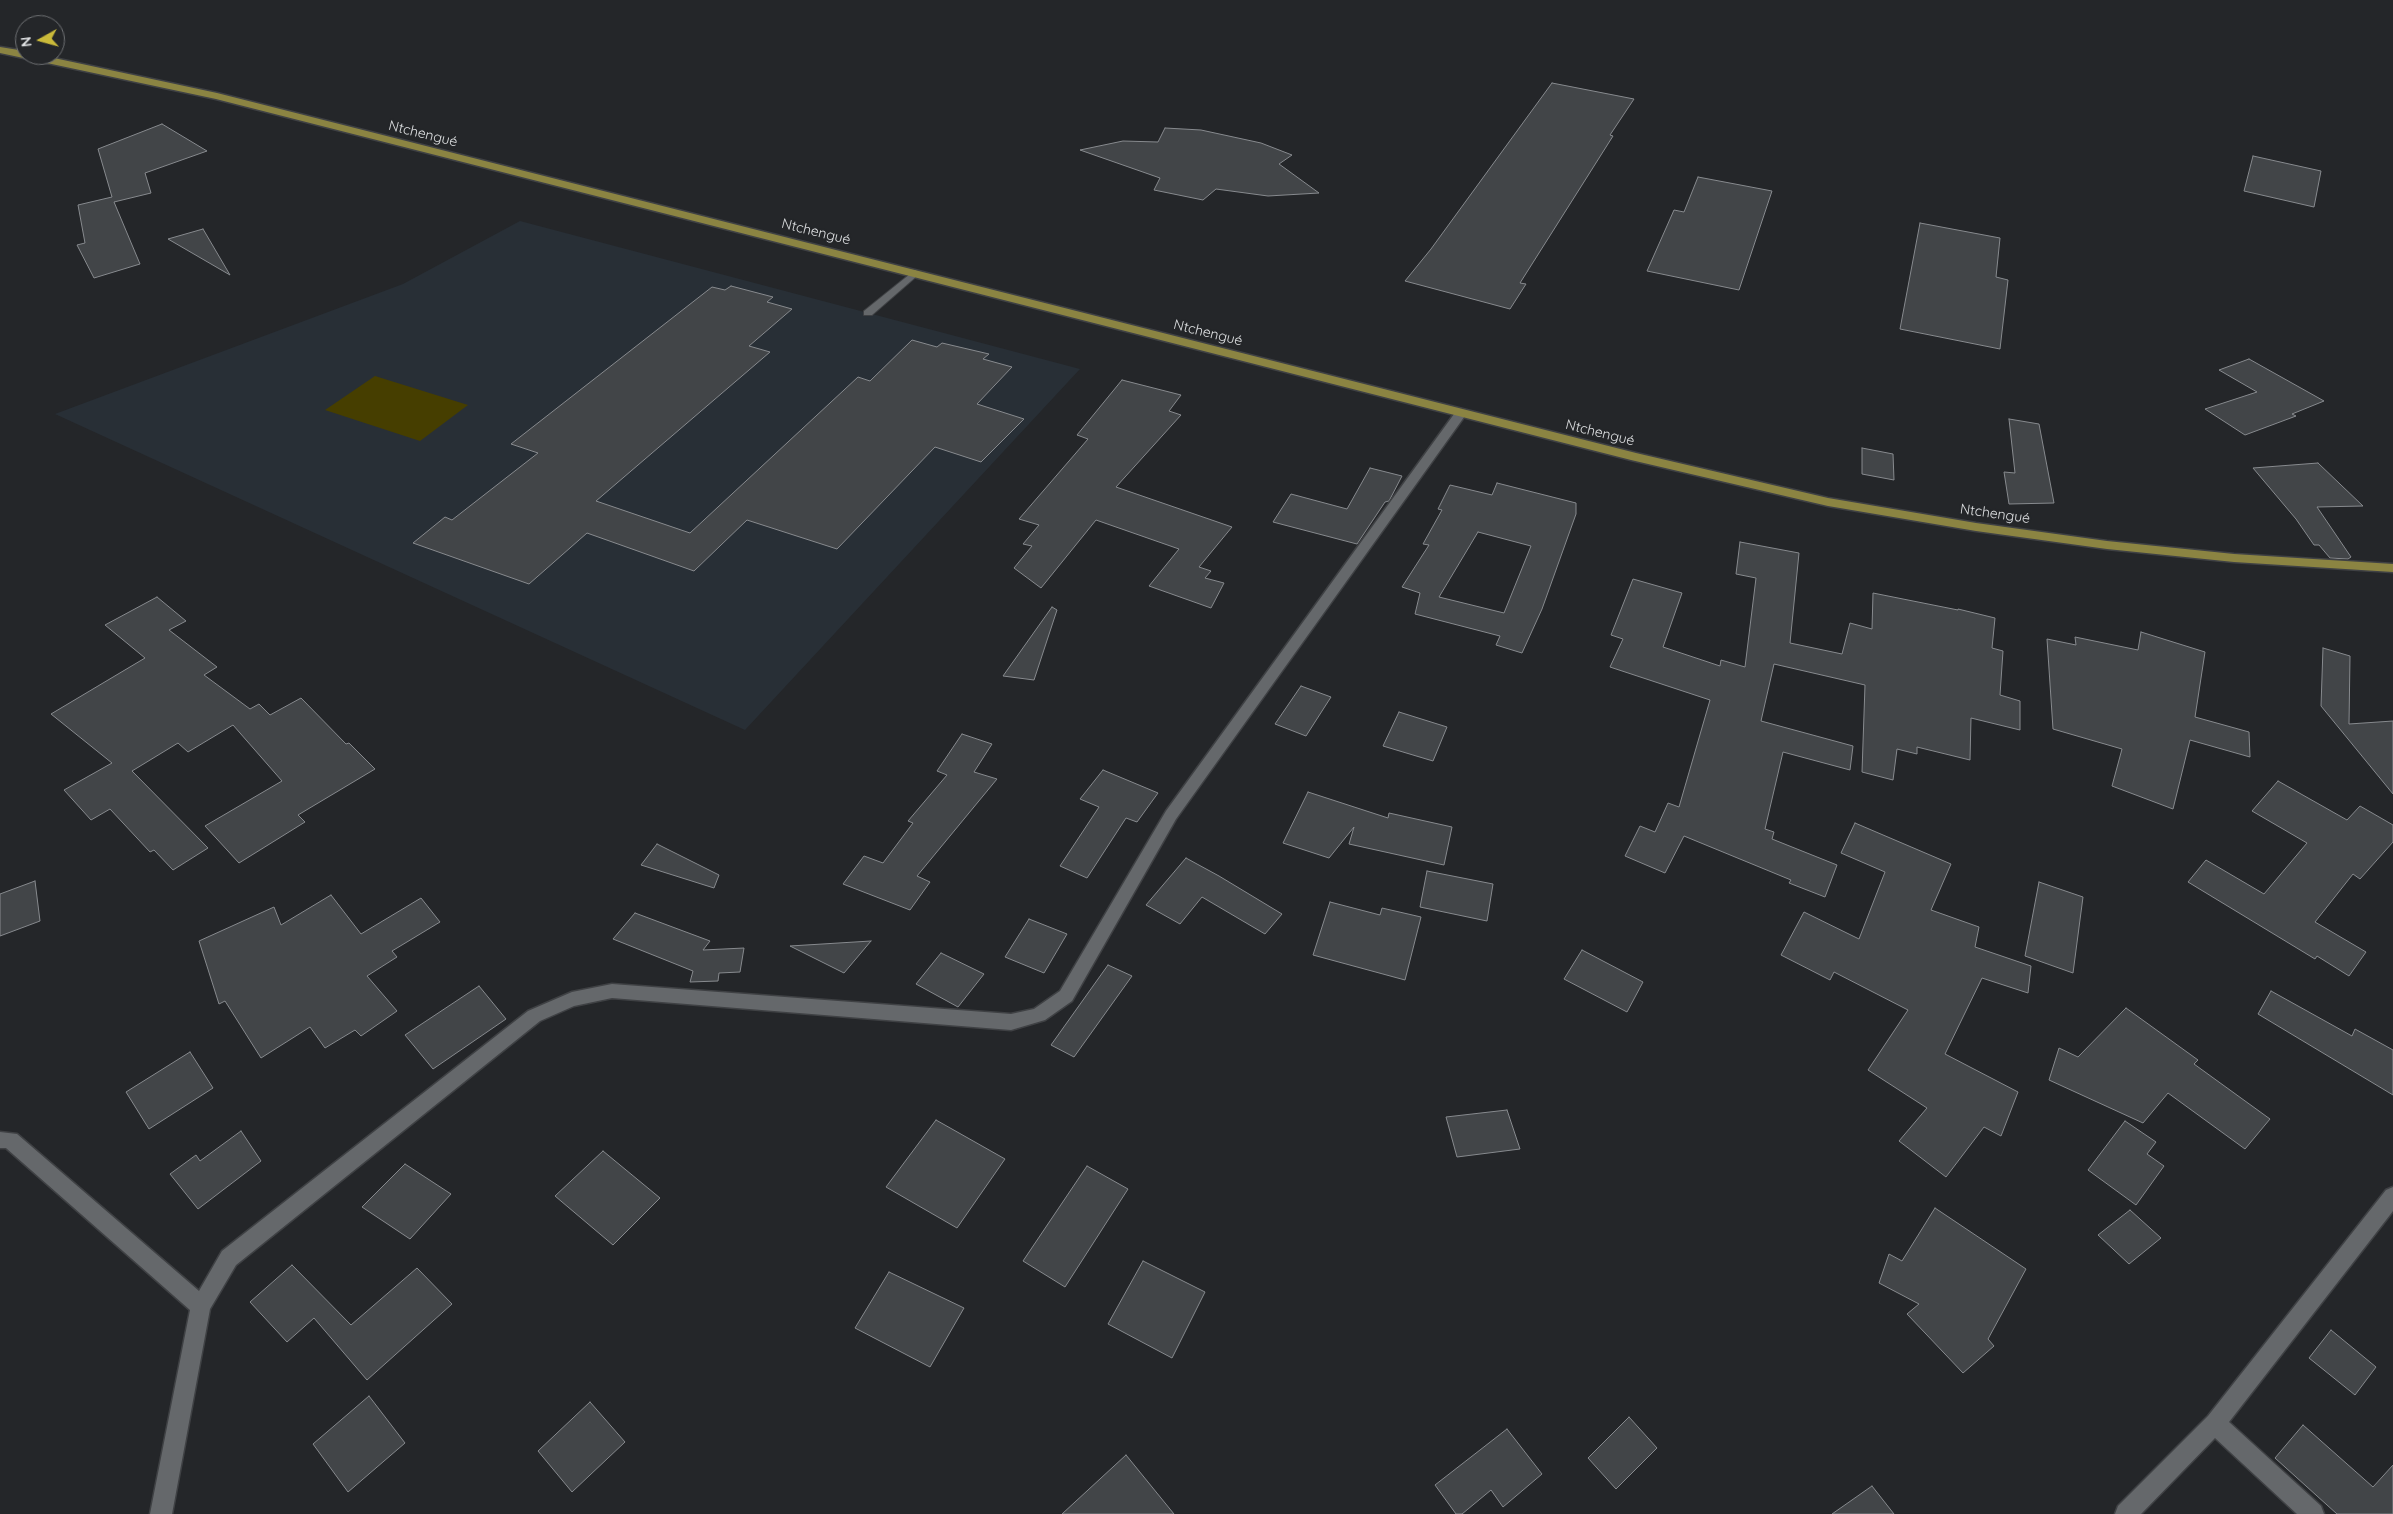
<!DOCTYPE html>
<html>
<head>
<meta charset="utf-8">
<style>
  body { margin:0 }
  #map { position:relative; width:2393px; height:1514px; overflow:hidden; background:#242629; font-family:Quicksand,sans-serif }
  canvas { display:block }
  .north { position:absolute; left:15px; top:15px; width:50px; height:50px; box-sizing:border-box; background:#242629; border:1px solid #6e7073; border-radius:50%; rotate:263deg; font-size:14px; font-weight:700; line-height:20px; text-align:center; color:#dee0e2 }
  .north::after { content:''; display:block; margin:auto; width:18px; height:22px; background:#caba3a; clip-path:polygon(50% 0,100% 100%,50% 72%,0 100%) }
</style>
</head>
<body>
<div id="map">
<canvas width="2393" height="1514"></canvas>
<div class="north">N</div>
</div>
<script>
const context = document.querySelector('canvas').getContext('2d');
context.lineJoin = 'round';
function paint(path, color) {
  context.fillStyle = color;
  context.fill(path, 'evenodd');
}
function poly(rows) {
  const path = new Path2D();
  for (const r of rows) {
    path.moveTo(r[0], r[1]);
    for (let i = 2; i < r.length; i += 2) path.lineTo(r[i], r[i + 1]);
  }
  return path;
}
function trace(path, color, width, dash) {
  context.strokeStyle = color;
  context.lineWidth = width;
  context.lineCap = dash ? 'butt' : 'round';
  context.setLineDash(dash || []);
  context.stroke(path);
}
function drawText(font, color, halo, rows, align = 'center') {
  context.font = font + ' Quicksand,sans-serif';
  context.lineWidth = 4;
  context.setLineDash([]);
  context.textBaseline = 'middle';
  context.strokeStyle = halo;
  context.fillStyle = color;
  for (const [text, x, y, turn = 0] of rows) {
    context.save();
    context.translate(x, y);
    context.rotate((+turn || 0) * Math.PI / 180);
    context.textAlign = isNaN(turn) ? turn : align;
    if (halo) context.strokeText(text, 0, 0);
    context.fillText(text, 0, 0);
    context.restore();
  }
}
paint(poly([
  [520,221,925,328,1080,369,745,730,55,414,403,284]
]), '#282f36');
paint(poly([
  [375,376,468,405,420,441,325,410]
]), '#463e00');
const building = poly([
  [1552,83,1634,99,1610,135,1613,136,1520,283,1526,284,1510,309,1405,281,1431,249,1552,83],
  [162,124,207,151,145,173,151,193,114,202,140,264,94,278,77,245,85,243,78,205,112,197,98,149,162,124],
  [1165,128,1201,130,1261,143,1292,155,1279,164,1319,193,1268,196,1216,189,1203,200,1154,190,1160,178,1080,150,1123,141,1158,142,1165,128],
  [2253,156,2321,171,2314,207,2244,191,2253,156],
  [1698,177,1772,191,1739,290,1647,271,1674,210,1684,212,1698,177],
  [1920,223,2000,238,1996,277,2008,280,2000,349,1900,329,1920,223],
  [203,229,230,275,168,239,203,229],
  [731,286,773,297,767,302,792,309,749,346,770,352,596,501,690,533,858,377,870,381,912,340,937,347,942,343,989,354,983,359,1012,367,977,404,1024,419,981,462,935,447,837,549,747,520,694,571,587,533,529,584,413,543,445,517,452,520,538,453,511,444,712,287,725,290,731,286],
  [2249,359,2324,401,2292,414,2296,416,2245,435,2205,409,2257,392,2219,370,2249,359],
  [1122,380,1181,395,1169,411,1181,415,1116,487,1232,527,1199,567,1211,571,1205,578,1224,583,1211,608,1149,586,1179,549,1096,520,1041,588,1014,568,1032,546,1023,544,1039,525,1019,519,1088,439,1077,435,1122,380],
  [2009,419,2039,424,2054,503,2009,504,2004,472,2015,473,2009,419],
  [1862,448,1893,454,1894,480,1862,474,1862,448],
  [2318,463,2363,506,2317,507,2351,557,2348,559,2330,558,2319,545,2314,545,2296,519,2253,468,2318,463],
  [1370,468,1402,476,1389,501,1385,502,1357,544,1273,522,1291,494,1347,509,1370,468],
  [1497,483,1576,503,1576,514,1542,609,1522,653,1496,645,1500,636,1415,614,1420,593,1402,587,1429,545,1423,544,1442,510,1438,509,1450,485,1492,495,1497,483],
  [1478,532,1531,546,1504,613,1439,597,1478,532],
  [1740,542,1799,553,1790,643,1842,654,1850,623,1872,629,1873,593,1958,610,1958,609,1995,618,1992,648,2003,651,2000,695,2020,701,2020,730,1971,718,1970,760,1917,747,1917,754,1897,749,1893,780,1862,772,1865,685,1774,664,1761,721,1853,746,1850,770,1783,752,1765,829,1774,832,1772,839,1837,865,1825,897,1789,883,1791,880,1684,836,1665,873,1625,856,1640,826,1655,832,1668,803,1679,807,1710,700,1610,667,1623,639,1611,635,1633,579,1682,593,1663,647,1720,666,1721,660,1745,667,1756,578,1736,574,1740,542],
  [157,597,186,621,169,630,217,667,204,675,250,709,259,704,270,715,301,698,346,744,349,743,375,769,298,815,305,822,239,863,205,826,282,781,233,725,188,752,178,743,132,771,208,848,173,870,154,850,150,852,110,809,91,820,64,790,112,763,51,714,145,658,105,625,157,597],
  [1052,607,1057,610,1034,680,1003,676,1052,607],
  [2141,632,2205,652,2195,717,2249,732,2250,757,2190,740,2173,809,2112,786,2122,749,2053,729,2047,639,2076,645,2075,637,2138,650,2141,632],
  [2323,648,2350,656,2349,724,2393,721,2393,794,2321,706,2323,648],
  [1301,686,1331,697,1306,736,1275,724,1301,686],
  [1399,712,1447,727,1433,761,1383,746,1399,712],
  [962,734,992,744,974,772,997,779,917,876,930,882,910,910,843,884,864,856,883,863,913,823,908,821,947,775,937,771,962,734],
  [1103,770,1158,793,1137,822,1126,818,1087,878,1060,866,1099,807,1080,799,1103,770],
  [2278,781,2347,820,2360,806,2393,825,2393,842,2360,879,2353,874,2315,922,2366,952,2349,976,2317,956,2315,959,2188,882,2206,860,2264,894,2307,843,2252,811,2278,781],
  [1308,792,1388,818,1389,813,1452,827,1444,865,1349,844,1354,827,1329,858,1283,843,1308,792],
  [1855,823,1951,864,1931,910,1979,927,1975,947,2031,966,2028,993,1982,978,1945,1054,2018,1092,2001,1136,1984,1127,1946,1177,1899,1141,1927,1108,1868,1070,1908,1010,1834,972,1830,980,1781,955,1804,912,1859,939,1885,872,1841,853,1855,823],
  [657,844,719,875,714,888,641,865,657,844],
  [1186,858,1219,876,1282,914,1265,934,1202,897,1180,924,1146,905,1186,858],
  [1427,871,1493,884,1487,921,1420,907,1427,871],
  [35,881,40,921,0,936,0,894,35,881],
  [2039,882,2083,897,2073,973,2025,956,2039,882],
  [331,895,361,934,421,898,440,922,392,951,397,957,367,976,397,1011,361,1036,355,1030,325,1048,310,1027,261,1058,225,1001,219,1004,199,941,274,907,281,925,331,895],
  [1330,902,1380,915,1382,908,1421,917,1405,980,1313,955,1330,902],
  [635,913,710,941,703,950,744,948,740,972,719,973,718,981,690,982,693,971,613,939,635,913],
  [1029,919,1067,934,1044,973,1005,957,1029,919],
  [871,941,844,973,790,946,871,941],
  [1582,950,1643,982,1627,1012,1564,979,1582,950],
  [941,953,984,974,958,1007,916,984,941,953],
  [1108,965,1132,976,1074,1057,1051,1045,1108,965],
  [479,986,506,1019,433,1069,405,1035,479,986],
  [2271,991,2352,1036,2355,1029,2393,1050,2393,1095,2258,1014,2271,991],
  [2126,1008,2198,1060,2194,1064,2270,1119,2245,1149,2168,1093,2143,1123,2049,1080,2059,1048,2078,1057,2126,1008],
  [190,1052,213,1088,149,1129,126,1092,190,1052],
  [1507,1110,1520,1149,1457,1157,1446,1117,1507,1110],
  [936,1120,1005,1159,957,1228,886,1187,936,1120],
  [2125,1121,2156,1142,2147,1154,2164,1166,2136,1205,2088,1170,2125,1121],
  [241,1131,261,1161,198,1209,170,1174,196,1155,200,1161,241,1131],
  [603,1151,660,1198,613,1245,555,1196,603,1151],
  [405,1164,451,1194,410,1239,362,1207,405,1164],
  [1087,1166,1128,1189,1065,1287,1023,1261,1087,1166],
  [1935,1208,2026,1269,1988,1339,1994,1346,1963,1373,1907,1314,1919,1304,1879,1283,1889,1254,1902,1261,1935,1208],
  [2130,1210,2161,1238,2129,1264,2098,1235,2130,1210],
  [1143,1261,1205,1292,1172,1358,1108,1324,1143,1261],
  [292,1265,351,1325,417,1268,452,1304,367,1380,314,1318,287,1342,250,1302,292,1265],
  [889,1272,964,1308,930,1367,855,1328,889,1272],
  [2331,1330,2376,1367,2355,1395,2309,1358,2331,1330],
  [369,1396,405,1443,348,1492,313,1444,369,1396],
  [590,1402,625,1442,572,1492,538,1451,590,1402],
  [1629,1417,1657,1448,1616,1489,1588,1458,1629,1417],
  [2303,1425,2373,1487,2393,1465,2393,1514,2337,1514,2275,1458,2303,1425],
  [1507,1429,1542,1474,1503,1507,1491,1490,1462,1514,1456,1514,1435,1485,1507,1429],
  [1126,1455,1174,1514,1062,1514,1126,1455],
  [1872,1486,1894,1514,1832,1514,1872,1486]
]);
paint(building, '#424548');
trace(building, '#878a8e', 1);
const service = poly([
  [915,270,920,273,918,275,872,315,864,315,864,311,915,270]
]);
const minor = poly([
  [1461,409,1467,413,1176,819,1072,1001,1045,1020,1011,1030,612,998,574,1006,540,1021,236,1265,210,1309,172,1514,150,1514,190,1310,6,1148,0,1148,0,1132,17,1134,199,1291,222,1251,528,1011,572,992,612,984,1011,1014,1034,1009,1060,991,1166,811,1457,410,1461,409],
  [2393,1187,2393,1211,2229,1422,2321,1506,2324,1514,2297,1514,2215,1438,2141,1514,2115,1514,2118,1506,2208,1416,2386,1190,2393,1187]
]);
const primary = poly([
  [0,47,25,51,25,55,40,55,217,93,1636,453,1828,498,1976,523,2107,541,2234,554,2393,564,2393,572,2234,562,2107,549,1976,531,1828,506,1631,460,216,99,0,53,0,47]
]);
trace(service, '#3f4144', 2);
trace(minor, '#3f4144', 3);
trace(primary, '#3f4144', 3);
paint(service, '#65686b');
paint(minor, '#65686b');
paint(primary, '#8b8442');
drawText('14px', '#dee0e2', '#242629', [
  ["Ntchengué",423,134,14],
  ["Ntchengué",816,232,14],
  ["Ntchengué",1208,333,14],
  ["Ntchengué",1600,433,14],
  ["Ntchengué",1995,514,8]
]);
</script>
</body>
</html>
